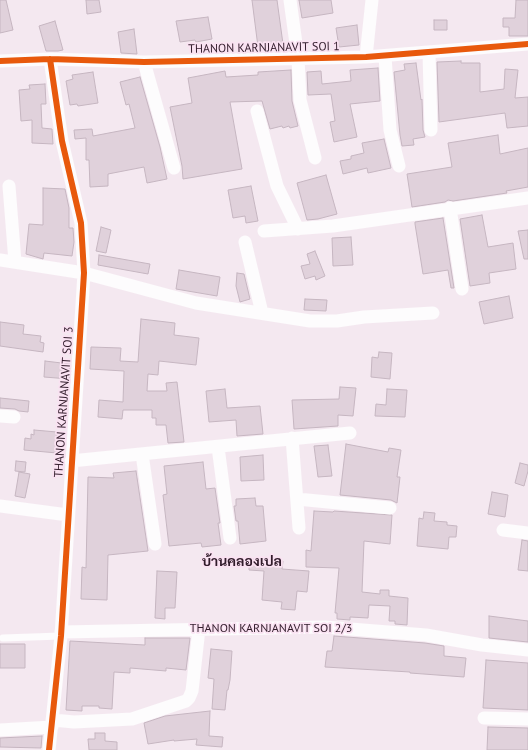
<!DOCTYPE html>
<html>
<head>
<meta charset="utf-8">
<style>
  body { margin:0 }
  canvas { display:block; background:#f4e8f0 }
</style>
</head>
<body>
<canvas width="528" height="750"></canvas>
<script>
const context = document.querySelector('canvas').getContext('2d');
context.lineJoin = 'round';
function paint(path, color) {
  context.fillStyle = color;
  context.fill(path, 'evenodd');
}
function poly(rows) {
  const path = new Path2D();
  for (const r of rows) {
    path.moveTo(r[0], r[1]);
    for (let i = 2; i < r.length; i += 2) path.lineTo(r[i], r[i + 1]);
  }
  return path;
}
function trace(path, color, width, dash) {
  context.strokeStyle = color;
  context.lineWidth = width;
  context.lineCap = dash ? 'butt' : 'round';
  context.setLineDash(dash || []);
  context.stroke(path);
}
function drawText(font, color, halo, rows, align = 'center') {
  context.font = font + ' "PT Sans",Sarabun,sans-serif';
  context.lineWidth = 3.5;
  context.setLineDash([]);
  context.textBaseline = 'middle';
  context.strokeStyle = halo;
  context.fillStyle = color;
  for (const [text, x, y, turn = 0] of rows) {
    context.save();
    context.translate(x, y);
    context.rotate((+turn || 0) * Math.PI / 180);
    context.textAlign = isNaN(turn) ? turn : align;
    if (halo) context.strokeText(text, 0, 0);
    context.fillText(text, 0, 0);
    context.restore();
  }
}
const building = poly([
  [0,0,6,0,13,30,0,33,0,0],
  [86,0,99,0,101,12,87,14,86,0],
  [252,0,277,0,283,44,258,47,252,0],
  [299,0,331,0,333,13,302,18,299,0],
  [516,0,528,0,528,36,509,36,509,27,503,27,503,18,515,18,516,0],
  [208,17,212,39,196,42,195,40,180,42,176,21,208,17],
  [434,20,447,20,447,30,434,30,434,20],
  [55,21,63,50,58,51,46,51,39,26,55,21],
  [357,25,359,45,339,47,336,28,357,25],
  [134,29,137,54,121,53,118,32,134,29],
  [461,61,461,63,480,63,480,92,504,89,505,69,518,70,515,98,528,97,528,126,507,128,505,113,439,122,437,62,461,61],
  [416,63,421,100,422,99,423,130,425,137,413,139,414,145,402,146,400,135,394,72,405,70,404,64,416,63],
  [378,68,380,101,350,104,357,137,334,142,330,122,335,121,331,94,308,95,307,72,321,71,322,84,351,81,350,70,378,68],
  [291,70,292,101,298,126,290,128,289,126,283,128,282,126,270,129,262,101,230,102,242,169,183,179,182,166,170,107,192,103,188,78,225,71,226,77,258,75,258,72,291,70],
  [93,72,98,103,78,106,77,104,70,105,66,81,73,79,72,75,93,72],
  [140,77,160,147,167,179,147,183,144,167,108,174,108,186,90,187,89,160,86,160,86,138,75,139,74,130,92,129,93,136,135,128,129,104,126,105,120,82,140,77],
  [45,84,46,104,41,104,42,128,52,129,53,144,32,143,32,120,21,121,19,90,30,89,29,85,45,84],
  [498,135,500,154,528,148,528,187,506,191,507,193,453,201,448,200,445,202,412,207,407,174,452,167,448,143,498,135],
  [384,139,391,168,368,173,367,168,343,174,340,161,351,159,351,156,364,153,362,143,384,139],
  [326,175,337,214,318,219,307,220,297,183,326,175],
  [251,186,258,221,246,223,245,216,233,218,228,190,251,186],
  [43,188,65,189,69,208,69,228,73,228,74,242,72,256,44,253,43,259,26,254,29,224,43,225,43,188],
  [482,215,488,247,513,243,516,269,489,273,490,283,470,286,460,219,482,215],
  [443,218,454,288,451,288,448,270,423,274,415,224,415,222,443,218],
  [101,227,111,230,106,253,96,251,101,227],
  [528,230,528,259,524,259,518,231,528,230],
  [351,237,353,265,333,266,332,238,351,237],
  [315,251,325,276,316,280,315,276,305,279,301,266,310,264,307,254,315,251],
  [99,255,150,264,148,274,98,265,99,255],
  [179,270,220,277,217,296,176,289,179,270],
  [237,273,244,274,250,299,240,302,236,286,237,273],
  [509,296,513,318,484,324,479,302,509,296],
  [305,299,327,300,326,311,304,310,305,299],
  [141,319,175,323,174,335,199,338,196,365,159,361,158,375,148,374,147,391,167,391,166,383,177,382,184,442,168,443,166,425,156,425,156,418,152,418,152,410,123,410,122,419,98,417,99,400,123,402,124,371,90,369,91,347,121,348,120,361,138,362,141,319],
  [0,322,24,325,23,334,41,336,40,342,44,343,43,352,0,346,0,322],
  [379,352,392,353,390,379,371,377,372,357,378,358,379,352],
  [45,361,70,364,69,379,44,377,45,361],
  [340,387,356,388,353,416,338,415,338,426,294,429,292,400,339,399,340,387],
  [225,389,227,408,260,406,263,434,237,436,236,420,209,422,206,391,225,389],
  [387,389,407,390,405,417,375,416,376,404,386,405,387,389],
  [0,398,29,401,28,412,19,411,15,409,0,408,0,398],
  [34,430,57,432,56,442,58,442,57,453,24,450,25,438,31,439,31,434,34,435,34,430],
  [346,444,388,452,389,448,401,450,397,477,400,477,397,503,391,500,340,495,346,444],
  [328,445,332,476,318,477,314,446,328,445],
  [263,455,264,480,241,481,240,457,263,455],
  [16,461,26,462,25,472,15,471,16,461],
  [203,462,206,489,215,488,220,523,218,523,221,545,202,547,201,543,169,546,163,495,167,494,164,466,203,462],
  [520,463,528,465,528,471,524,486,515,483,520,463],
  [136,471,148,551,108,555,107,600,81,599,82,567,86,568,88,477,114,478,113,473,136,471],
  [19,472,30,474,25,498,15,496,19,472],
  [492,492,508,495,505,517,488,514,492,492],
  [255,498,256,506,263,506,266,541,240,544,238,521,236,521,234,506,236,506,236,499,255,498],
  [314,511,333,512,334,511,392,515,390,544,364,541,362,592,380,594,380,590,389,590,389,596,408,598,407,625,395,624,395,621,389,621,390,606,369,605,368,618,350,617,350,620,337,619,337,613,335,613,339,568,306,567,306,550,311,551,314,511],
  [424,512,435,513,434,521,447,522,447,525,457,526,456,537,449,537,448,549,417,546,419,518,423,519,424,512],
  [522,540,528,541,528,571,518,570,522,540],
  [249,559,283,561,282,569,309,571,307,592,297,591,295,610,281,609,282,602,262,600,264,571,249,570,249,559],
  [157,571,177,572,175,608,165,608,165,619,155,618,157,571],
  [489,616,528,621,528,642,489,638,489,616],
  [334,636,425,643,444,646,444,656,466,658,464,677,410,673,410,672,325,667,327,651,332,651,334,636],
  [145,638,190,638,186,670,166,668,166,671,130,668,130,673,114,672,112,709,99,708,99,706,82,706,82,711,66,710,70,641,145,645,145,638],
  [0,644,25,644,25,668,0,668,0,644],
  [211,649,232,651,230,680,228,690,227,690,225,710,212,709,214,679,208,678,211,649],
  [486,660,528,663,528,710,483,708,486,660],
  [210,711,209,736,223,737,222,747,196,745,197,739,174,741,174,740,148,744,144,723,165,716,210,711],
  [488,727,528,728,528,750,487,750,488,727],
  [95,733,105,733,105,741,117,742,117,750,89,750,88,739,95,739,95,733],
  [42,736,41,748,0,747,0,738,42,736]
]);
paint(building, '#e0d1db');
trace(building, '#c6b6c1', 1);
trace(poly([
  [3,638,61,636]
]), '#fdfcfd', 7);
trace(poly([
  [290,0,298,58,300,100,315,158],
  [429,52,431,130],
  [385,56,390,130,399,166],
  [366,57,372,0],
  [0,61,50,59,144,62,366,57,528,44],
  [144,62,174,168],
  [257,111,277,186,298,229],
  [9,186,15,262],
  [450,208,462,289],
  [264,231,333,226,528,198],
  [245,242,262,313],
  [0,260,84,273,196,303,310,321,337,321,364,317,433,313],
  [0,416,14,417],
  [292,438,299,528],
  [218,447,230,538],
  [142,454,155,544],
  [71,461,350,433],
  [297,499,390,508],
  [0,506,68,515],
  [503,530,528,533],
  [61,632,325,627,426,635,482,645,528,650],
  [484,718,528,719],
  [53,720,74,722,132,719,186,701,189,698,192,691,199,629],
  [0,730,52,727],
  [49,750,61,636,84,273,81,223,62,141,50,59]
]), '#fdfcfd', 13);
trace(poly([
  [0,61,50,59,144,62,366,57,528,44],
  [49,750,61,636,84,273,81,223,62,141,50,59]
]), '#e8590c', 6);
drawText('12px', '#311c2b', '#fae2f2', [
  ["THANON KARNJANAVIT SOI 1",264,48,-1],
  ["THANON KARNJANAVIT SOI 3",64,402,-86],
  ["THANON KARNJANAVIT SOI 2/3",271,629]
]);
drawText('bold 14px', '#311c2b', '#fae2f2', [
  ["บ้านคลองเปล",242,562]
]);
</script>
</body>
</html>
